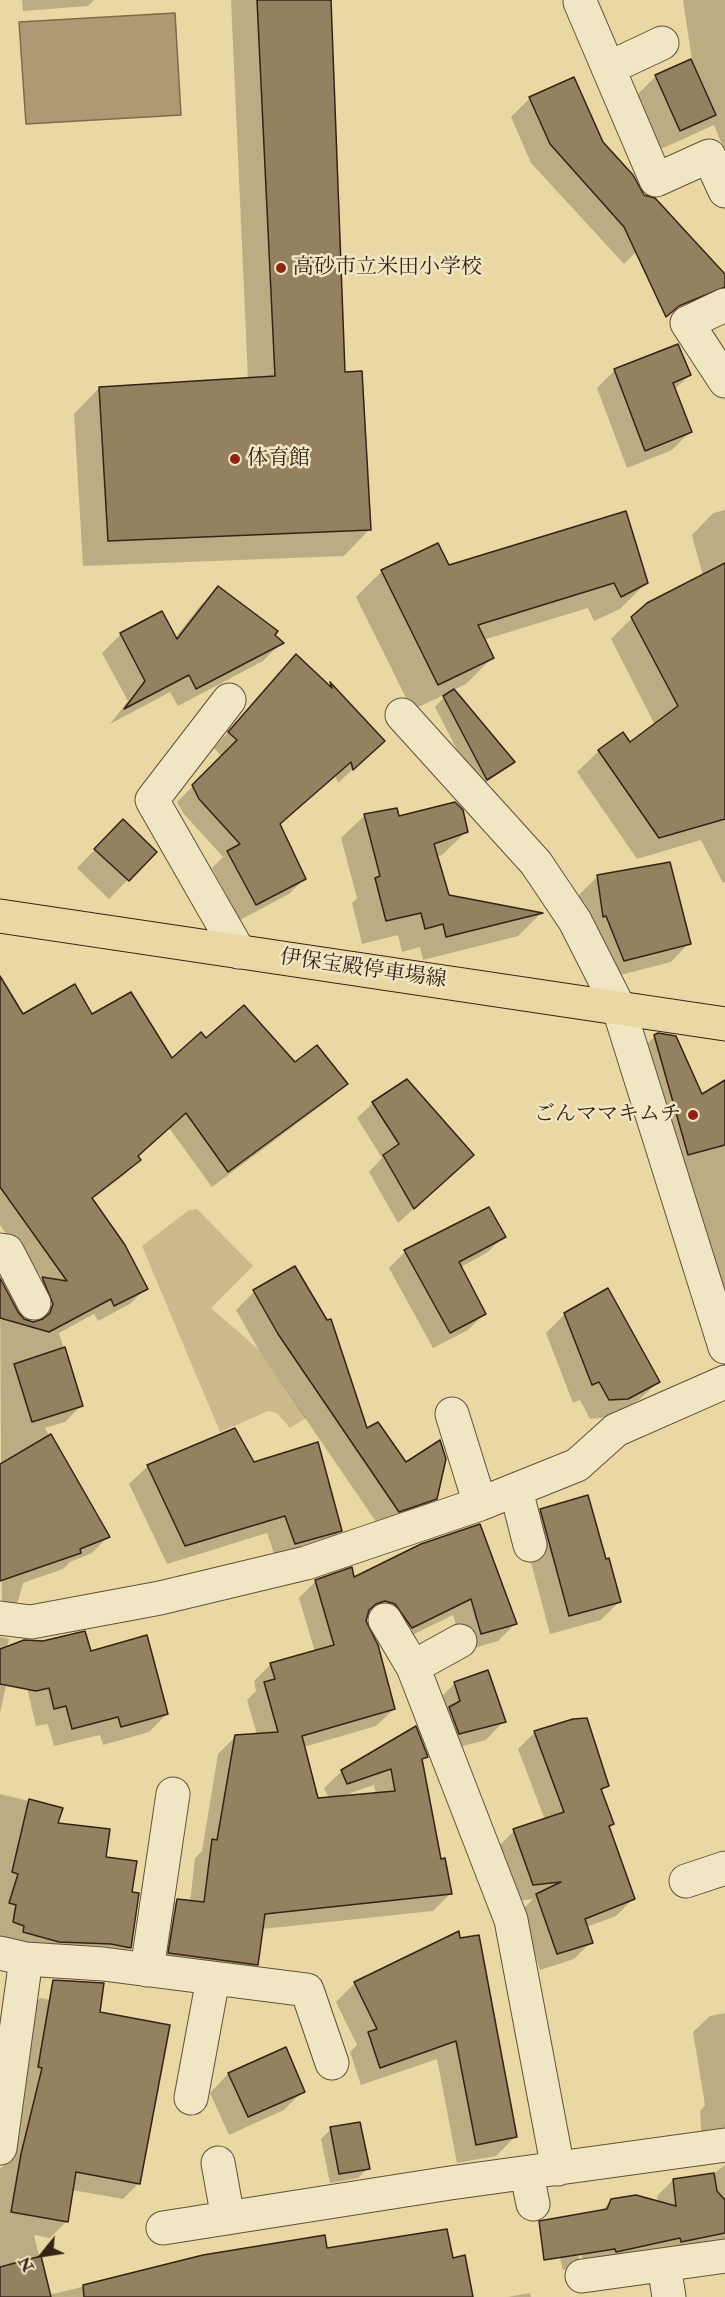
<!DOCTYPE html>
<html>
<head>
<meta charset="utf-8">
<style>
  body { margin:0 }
  #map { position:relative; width:725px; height:2297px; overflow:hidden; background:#ead8a4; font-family:"IM FELL Double Pica",serif }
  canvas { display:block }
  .north { position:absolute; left:12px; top:2225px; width:60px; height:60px; -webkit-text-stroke:4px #f1e6c4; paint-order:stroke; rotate:240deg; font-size:16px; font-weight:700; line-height:24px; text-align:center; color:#362217 }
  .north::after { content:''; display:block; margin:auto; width:21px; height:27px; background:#362217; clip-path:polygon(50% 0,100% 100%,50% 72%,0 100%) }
</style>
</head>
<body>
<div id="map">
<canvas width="725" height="2297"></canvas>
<div class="north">N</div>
</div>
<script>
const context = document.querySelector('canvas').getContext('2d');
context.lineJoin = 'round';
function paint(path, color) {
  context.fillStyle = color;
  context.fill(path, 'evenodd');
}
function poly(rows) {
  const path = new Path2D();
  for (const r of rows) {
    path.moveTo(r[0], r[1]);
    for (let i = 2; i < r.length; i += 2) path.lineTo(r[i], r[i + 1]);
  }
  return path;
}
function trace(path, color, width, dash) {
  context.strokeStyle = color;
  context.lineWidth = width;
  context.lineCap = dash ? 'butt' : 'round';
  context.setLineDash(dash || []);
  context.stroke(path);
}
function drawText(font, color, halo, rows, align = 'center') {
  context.font = font + ' "IM FELL Double Pica","Noto Serif JP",serif';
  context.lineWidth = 5;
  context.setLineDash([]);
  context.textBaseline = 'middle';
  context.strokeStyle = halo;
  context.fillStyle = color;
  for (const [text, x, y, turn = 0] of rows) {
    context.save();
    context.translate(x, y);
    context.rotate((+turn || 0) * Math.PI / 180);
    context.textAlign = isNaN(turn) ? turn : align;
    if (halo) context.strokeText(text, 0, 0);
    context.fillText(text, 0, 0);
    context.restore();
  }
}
paint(poly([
  [197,1209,253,1266,211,1308,257,1348,306,1418,290,1428,277,1413,268,1411,220,1432,142,1246,189,1210]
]), '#cbb98c');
const water = poly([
  [175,13,181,115,26,124,19,22,175,13]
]);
paint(water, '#ad9a74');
trace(water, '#7d6a4f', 1.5);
paint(poly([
  [22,0,94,0,88,6,23,11],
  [231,0,330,0,343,374,369,530,344,556,83,566,74,414,99,388,248,379],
  [683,0,725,0,725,152,714,125,661,149,637,95,656,76,692,60],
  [573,79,642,246,624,264,531,163,511,117,529,99],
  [615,370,690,375,674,390,690,432,672,450,627,468,597,388],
  [725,510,725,882,723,883,701,840,637,859,577,772,599,751,630,744,655,725,611,639,632,618,703,576,692,535,713,513],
  [448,567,646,583,620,609,594,621,588,608,483,640,492,658,466,684,453,690,513,762,477,789,435,707,448,693,412,710,356,597,382,571],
  [218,588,281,643,263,661,178,706,170,692,110,724,128,701,102,653,121,634,162,613,175,638,200,606],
  [296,656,328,686,330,684,383,741,338,783,335,775,279,825,304,879,289,894,240,920,212,868,223,857,184,814,177,802,222,757,214,748],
  [365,815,398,817,466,832,442,855,436,857,448,896,540,914,518,936,423,960,420,947,402,952,398,935,362,944,352,903,357,898,341,838],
  [123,821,155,852,109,899,77,868],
  [598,876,689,943,671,962,605,979,582,921,579,895],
  [0,1006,23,1016,92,1016,171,1060,206,1040,295,1064,346,1083,330,1099,212,1187,169,1128,137,1157,139,1160,123,1176,91,1200,146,1288,130,1304,98,1321,94,1314,59,1333,82,1405,65,1422,45,1428,108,1537,92,1553,70,1562,63,1569,23,1583,18,1601,2,1617,0,1281,16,1312,23,1320,32,1323,37,1322,27,1295,43,1278,22,1256,0,1225],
  [48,1297,51,1297,57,1311,54,1312],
  [655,1036,701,1096,725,1082,725,1344,637,1054],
  [407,1081,456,1170,398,1223,369,1172,382,1158,357,1118,373,1103],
  [504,1236,488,1252,461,1267,484,1314,468,1330,433,1348,389,1268,405,1252],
  [295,1268,327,1322,366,1431,405,1464,436,1498,417,1516,381,1529,260,1352,236,1310,254,1292],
  [565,1314,658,1382,639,1400,608,1417,590,1419,580,1400,573,1403,546,1333],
  [254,1464,340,1531,322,1549,277,1562,267,1533,167,1564,129,1484,148,1466],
  [541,1510,605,1561,620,1601,601,1620,550,1634,522,1529],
  [422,1545,515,1624,498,1641,464,1651,453,1615,394,1644,377,1621,365,1618,394,1709,376,1726,304,1747,317,1799,329,1798,324,1788,342,1771,426,1756,421,1761,440,1860,450,1894,433,1911,262,1929,257,1964,240,1981,152,1970,160,1917,177,1900,190,1902,195,1858,202,1851,218,1754,236,1736,257,1735,247,1700,256,1691,254,1681,271,1664,315,1652,299,1598,316,1581,353,1579],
  [374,1785,376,1794,342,1796],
  [0,1637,9,1639,7,1648,15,1645,0,1713],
  [90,1653,167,1714,149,1732,103,1745,100,1735,54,1746,48,1724,36,1726,21,1662],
  [455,1683,504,1721,486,1740,440,1752,436,1702],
  [535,1732,607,1786,600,1792,612,1824,608,1828,633,1899,616,1916,586,1927,591,1942,574,1959,540,1970,520,1912,533,1899,516,1901,497,1848,514,1831,545,1820,518,1749],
  [0,1794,61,1809,57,1824,104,1858,131,1894,130,1948,114,1964,0,1946],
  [458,1934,515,2137,496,2156,457,2163,437,2059,361,2085,350,2052,357,2045,336,2002,355,1983],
  [40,1998,99,2008,139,2183,123,2199,72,2190,67,2221,50,2238,34,2235,49,2295,203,2257,326,2249,451,2260,471,2297,0,2297,0,2168,3,2167,24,2014],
  [725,2013,725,2153,702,2143,700,2111,705,2105,693,2032,710,2016],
  [285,2049,303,2091,284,2110,229,2135,210,2093,228,2074],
  [331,2129,368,2168,358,2178,330,2183,321,2139],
  [725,2165,725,2246,563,2270,554,2233,601,2211,612,2200,658,2203,657,2196,673,2180,713,2174],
  [571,2227,574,2227,583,2261,580,2262],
  [530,2293,531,2297,508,2297]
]), '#0003');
const building = poly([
  [257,0,331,0,345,372,362,371,371,530,108,541,99,387,275,376,257,0],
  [691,59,716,115,680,131,655,75,691,59],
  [574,77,603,142,633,175,644,195,655,198,725,274,725,287,679,306,666,317,624,227,550,144,529,97,574,77],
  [678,344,691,375,673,383,692,432,645,451,614,369,678,344],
  [626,511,648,583,621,597,614,583,478,625,494,658,438,685,381,570,438,543,449,565,626,511],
  [725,563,725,819,659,838,598,750,623,732,630,742,678,706,631,617,647,603,725,563],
  [218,586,278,631,275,635,284,643,196,689,189,675,124,709,145,681,120,633,162,611,177,639,218,586],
  [296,654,332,688,330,682,385,741,353,770,351,762,280,824,306,879,256,905,227,851,240,844,199,799,192,785,237,740,228,732,296,654],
  [454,689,515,762,487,780,443,696,454,689],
  [455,802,463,810,468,832,434,844,449,895,543,913,446,937,443,924,425,929,421,913,386,921,375,878,380,876,364,814,397,808,399,816,455,802],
  [123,819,157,852,129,881,94,849,123,819],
  [670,862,691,944,624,961,606,916,603,917,597,875,670,862],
  [0,976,23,1014,75,984,92,1014,131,992,172,1058,201,1032,206,1038,244,1005,295,1062,317,1045,348,1084,228,1172,186,1113,138,1156,141,1160,92,1198,125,1245,148,1289,114,1306,111,1299,49,1332,0,1318,0,1278,18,1312,24,1319,33,1322,43,1319,50,1313,53,1304,42,1277,67,1281,0,1187,0,976],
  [658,1033,676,1036,702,1094,725,1080,725,1145,688,1155,654,1035,658,1033],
  [407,1079,474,1155,414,1209,383,1155,399,1144,372,1102,407,1079],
  [489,1207,506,1237,459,1262,486,1314,450,1333,404,1250,489,1207],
  [295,1266,327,1320,331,1319,367,1428,378,1422,406,1462,440,1440,446,1459,437,1499,399,1512,278,1334,253,1290,295,1266],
  [608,1288,660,1382,628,1399,609,1400,599,1382,592,1385,564,1313,608,1288],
  [65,1347,83,1406,32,1422,14,1364,65,1347],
  [235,1428,254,1462,318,1442,342,1531,295,1544,285,1516,185,1546,147,1465,235,1428],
  [51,1434,110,1537,80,1549,81,1553,0,1581,0,1464,51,1434],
  [588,1495,606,1559,609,1558,621,1602,569,1616,540,1509,588,1495],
  [480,1524,517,1624,481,1634,471,1599,412,1628,395,1604,385,1601,376,1604,369,1610,366,1621,378,1645,395,1709,302,1736,318,1798,395,1791,391,1769,347,1784,341,1770,416,1726,428,1757,422,1759,441,1859,445,1858,452,1894,265,1914,258,1965,168,1953,177,1899,204,1902,212,1839,217,1840,235,1735,278,1732,264,1682,275,1679,270,1663,334,1645,315,1580,352,1567,354,1577,421,1544,480,1524],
  [85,1631,91,1651,147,1635,168,1714,121,1727,118,1717,72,1729,66,1706,54,1709,49,1688,36,1691,0,1684,0,1649,24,1640,43,1641,85,1631],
  [488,1670,506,1722,459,1734,449,1707,460,1701,454,1682,488,1670],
  [587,1718,609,1786,601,1789,614,1824,609,1826,635,1899,585,1919,593,1943,557,1954,536,1894,561,1882,533,1885,513,1829,564,1812,534,1731,573,1719,587,1718],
  [29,1799,63,1808,58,1823,110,1829,106,1857,137,1861,132,1892,139,1893,131,1948,111,1944,59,1942,23,1932,24,1926,13,1922,16,1905,9,1903,18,1874,12,1872,29,1799],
  [459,1931,460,1938,479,1935,517,2137,476,2145,456,2041,380,2068,368,2032,377,2029,354,1982,459,1931],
  [53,1980,104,1983,100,2012,170,2025,140,2184,76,2172,68,2222,11,2212,21,2154,42,2068,38,2067,53,1980],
  [286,2047,305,2092,248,2117,228,2073,286,2047],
  [360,2122,370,2169,339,2174,330,2127,360,2122],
  [714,2173,717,2191,725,2200,725,2233,681,2242,680,2238,616,2252,615,2249,544,2260,539,2221,607,2209,611,2199,636,2195,676,2206,673,2179,714,2173],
  [447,2229,453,2258,465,2255,473,2297,84,2297,83,2285,203,2255,325,2235,327,2248,447,2229],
  [41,2256,51,2297,0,2297,0,2267,41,2256]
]);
paint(building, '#948160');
trace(building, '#362217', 1.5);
const minor = poly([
  [580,2,656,180,709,156,725,191],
  [609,68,662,43],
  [725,305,687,323,725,381],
  [229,700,152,800,239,952],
  [402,715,536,863,575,921,618,1006,725,1347],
  [0,1250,7,1251,34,1303],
  [452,1414,480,1504],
  [516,1490,530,1545],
  [0,1618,31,1622,160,1598,306,1563,480,1504,577,1465,616,1430,725,1382],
  [385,1620,413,1667,511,1920,558,2169],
  [413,1667,460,1641],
  [686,1881,725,1868],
  [0,1953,26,1959,103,1964,307,1990,332,2063],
  [147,1970,173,1794],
  [191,2098,213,1979],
  [0,2148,26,1959],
  [218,2163,228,2218],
  [527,2175,533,2204],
  [163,2228,450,2183,725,2145],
  [664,2265,669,2297],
  [582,2276,725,2256]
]);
const major = poly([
  [0,916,725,1024]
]);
trace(minor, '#63503a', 35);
trace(major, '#362217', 35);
trace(minor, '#f1e6c4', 33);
trace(major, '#ead8a4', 33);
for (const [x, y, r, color] of [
  [281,268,6,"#8f2418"],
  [235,459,6,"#8f2418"],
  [693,1115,6,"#8f2418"]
]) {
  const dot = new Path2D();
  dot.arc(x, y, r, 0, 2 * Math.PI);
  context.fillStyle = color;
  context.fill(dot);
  trace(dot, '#f1e6c4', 2);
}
drawText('21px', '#362217', '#f1e6c4', [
  ["高砂市立米田小学校",293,268],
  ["体育館",247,459],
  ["ごんママキムチ",681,1115,"right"]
], 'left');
drawText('21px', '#362217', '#f1e6c4', [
  ["伊保宝殿停車場線",363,970,8]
]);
</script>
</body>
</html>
